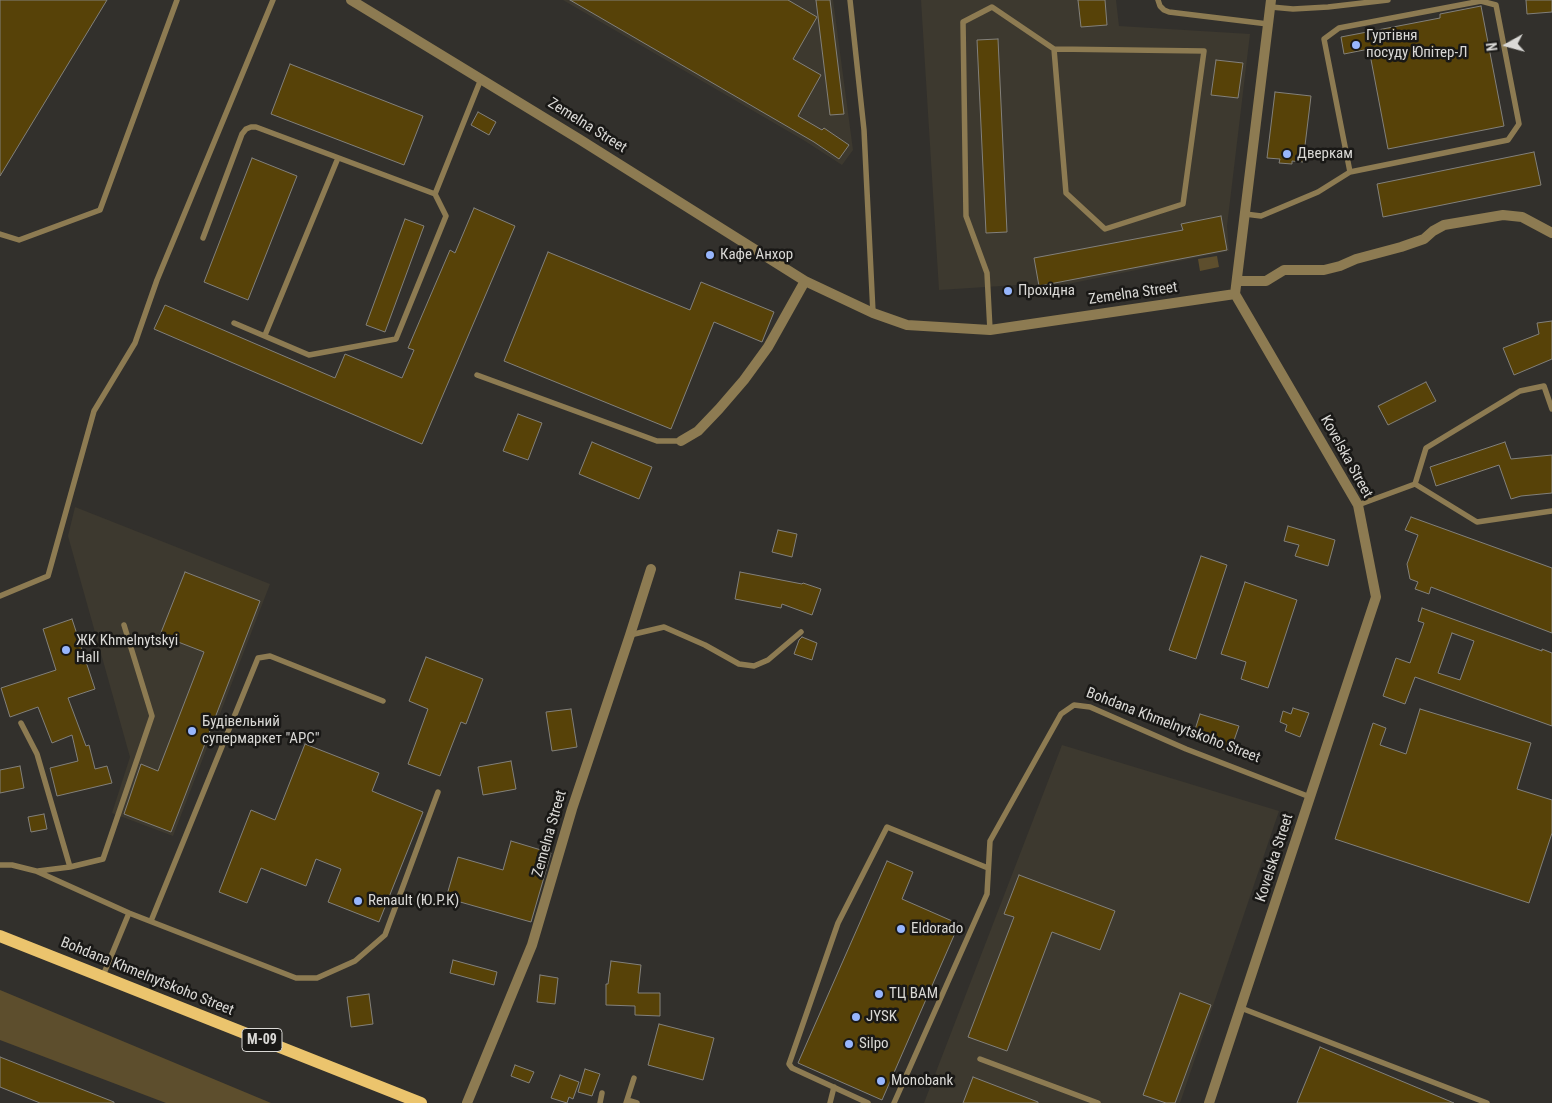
<!DOCTYPE html>
<html>
<head>
<meta charset="utf-8">
<style>
  body { margin:0 }
  #map { position:relative; width:1552px; height:1103px; overflow:hidden; background:#32302c; font-family:"Roboto Condensed",sans-serif }
  canvas { display:block }
  .north { position:absolute; left:1482px; top:20px; width:50px; height:50px; -webkit-text-stroke:4px #191816; paint-order:stroke; rotate:263deg; font-size:14px; font-weight:700; line-height:20px; text-align:center; color:#dad9d6 }
  .north::after { content:''; display:block; margin:auto; width:18px; height:22px; background:#dad9d6; clip-path:polygon(50% 0,100% 100%,50% 72%,0 100%) }
</style>
</head>
<body>
<div id="map">
<canvas width="1552" height="1103"></canvas>
<div class="north">N</div>
</div>
<script>
const context = document.querySelector('canvas').getContext('2d');
context.lineJoin = 'round';
function paint(path, color) {
  context.fillStyle = color;
  context.fill(path, 'evenodd');
}
function poly(rows) {
  const path = new Path2D();
  for (const r of rows) {
    path.moveTo(r[0], r[1]);
    for (let i = 2; i < r.length; i += 2) path.lineTo(r[i], r[i + 1]);
  }
  return path;
}
function trace(path, color, width, dash) {
  context.strokeStyle = color;
  context.lineWidth = width;
  context.lineCap = dash ? 'butt' : 'round';
  context.setLineDash(dash || []);
  context.stroke(path);
}
function drawText(font, color, halo, rows, align = 'center') {
  context.font = font + ' "Roboto Condensed",sans-serif';
  context.lineWidth = 5;
  context.setLineDash([]);
  context.textBaseline = 'middle';
  context.strokeStyle = halo;
  context.fillStyle = color;
  for (const [text, x, y, turn = 0] of rows) {
    context.save();
    context.translate(x, y);
    context.rotate((+turn || 0) * Math.PI / 180);
    context.textAlign = isNaN(turn) ? turn : align;
    if (halo) context.strokeText(text, 0, 0);
    context.fillText(text, 0, 0);
    context.restore();
  }
}
paint(poly([
  [563,0,833,0,853,150,842,165,805,141],
  [921,0,1116,0,1119,26,1250,34,1227,226,1229,251,1019,294,1017,285,939,290],
  [75,507,270,584,173,836,112,813,130,757,68,536],
  [1062,745,1279,811,1180,1103,924,1103]
]), '#3d392f');
paint(poly([
  [1217,256,1219,267,1200,271,1198,259],
  [0,990,271,1103,166,1103,0,1040]
]), '#5d4e2d');
const building = poly([
  [0,0,107,0,0,176,0,0],
  [570,0,788,0,817,17,793,59,821,75,798,116,822,130,824,128,849,145,839,159,814,142,570,0],
  [816,0,830,0,844,114,830,115,816,0],
  [1078,0,1105,0,1107,25,1081,27,1078,0],
  [1526,0,1552,0,1552,12,1527,14,1526,0],
  [1481,6,1504,126,1388,149,1369,49,1344,54,1341,37,1440,18,1440,14,1481,6],
  [998,39,1007,232,986,233,977,40,998,39],
  [1216,60,1243,63,1238,98,1211,95,1216,60],
  [290,64,423,116,404,165,271,114,290,64],
  [1275,92,1311,96,1303,162,1292,161,1292,164,1279,163,1280,159,1267,158,1275,92],
  [478,112,496,122,489,135,471,125,478,112],
  [1534,152,1541,185,1383,217,1377,184,1534,152],
  [252,158,297,176,248,300,204,282,252,158],
  [474,208,515,226,422,444,154,329,165,305,335,378,345,354,402,378,414,350,408,348,450,250,455,253,474,208],
  [1221,216,1227,250,1039,286,1034,258,1183,230,1181,224,1221,216],
  [405,219,424,226,385,332,366,325,405,219],
  [548,252,690,310,701,282,774,312,762,342,714,322,671,429,504,361,548,252],
  [1552,321,1552,359,1514,375,1503,348,1539,334,1537,323,1552,321],
  [1426,382,1436,401,1388,425,1378,406,1426,382],
  [518,414,542,423,528,460,503,451,518,414],
  [592,442,652,467,639,499,579,474,592,442],
  [1505,442,1511,459,1552,455,1552,493,1521,496,1511,499,1499,465,1436,486,1430,467,1505,442],
  [1411,517,1552,568,1552,633,1431,587,1429,594,1415,589,1418,582,1410,579,1407,564,1418,535,1405,530,1411,517],
  [1288,526,1335,540,1328,566,1295,556,1299,545,1284,541,1288,526],
  [778,530,797,534,792,557,772,552,778,530],
  [1201,556,1227,565,1196,659,1169,650,1201,556],
  [185,572,260,601,171,832,124,814,141,764,158,771,204,652,160,635,185,572],
  [740,572,802,584,803,583,821,589,812,615,782,604,781,608,735,599,740,572],
  [1245,582,1297,600,1268,688,1241,679,1246,662,1221,654,1245,582],
  [1422,608,1542,651,1542,649,1552,653,1552,726,1415,677,1405,704,1383,696,1396,658,1410,663,1424,623,1418,621,1422,608],
  [1452,633,1474,641,1460,680,1438,673,1452,633],
  [72,619,95,689,68,698,86,746,89,745,95,769,107,766,112,783,57,796,50,768,78,761,72,735,52,743,38,707,10,717,1,688,56,670,43,629,72,619],
  [802,637,817,643,812,660,794,654,799,640,802,637],
  [426,657,483,679,466,724,461,722,440,776,408,764,428,709,409,701,426,657],
  [1293,708,1309,713,1300,737,1285,731,1287,725,1280,722,1283,711,1291,714,1293,708],
  [571,709,577,747,552,751,546,712,571,709],
  [1420,709,1531,743,1517,789,1552,800,1552,833,1529,903,1335,839,1373,723,1386,728,1380,745,1406,754,1420,709],
  [1200,714,1239,726,1230,752,1192,739,1200,714],
  [305,744,379,773,372,791,423,812,379,922,328,902,341,869,316,859,306,886,261,868,247,903,219,892,251,810,275,820,305,744],
  [511,761,516,789,483,795,478,767,511,761],
  [20,766,24,788,0,793,0,770,20,766],
  [44,814,47,829,31,832,28,817,44,814],
  [511,841,551,853,531,922,446,898,458,857,503,870,511,841],
  [887,861,913,872,902,899,959,924,882,1100,798,1063,887,861],
  [1019,875,1115,911,1100,950,1052,932,1007,1051,968,1037,1014,917,1004,914,1019,875],
  [453,960,497,972,494,985,450,973,453,960],
  [611,961,641,965,638,993,660,993,660,1016,635,1015,635,1006,606,1005,606,984,608,984,611,961],
  [540,975,558,978,555,1004,537,1002,540,975],
  [1180,993,1211,1005,1175,1103,1166,1103,1143,1095,1180,993],
  [369,994,373,1024,351,1027,347,997,369,994],
  [659,1024,714,1038,703,1080,648,1065,659,1024],
  [1320,1047,1454,1103,1297,1103,1320,1047],
  [0,1057,114,1102,114,1103,40,1103,0,1087,0,1057],
  [515,1065,534,1072,529,1083,511,1076,515,1065],
  [585,1069,600,1074,592,1096,578,1092,585,1069],
  [560,1075,579,1082,573,1099,569,1097,567,1103,551,1098,560,1075],
  [973,1077,1038,1102,1038,1103,963,1103,973,1077]
]);
paint(building, '#574208');
trace(building, '#82807b', 1);
trace(poly([
  [850,0,864,130,873,313],
  [1158,0,1160,6,1164,10,1169,12,1268,24],
  [1271,7,1293,9,1328,7,1388,0],
  [1245,214,1261,216,1318,192,1350,172,1324,39,1339,28,1481,1,1496,5,1519,124,1508,140,1350,172],
  [0,234,19,240,100,210,177,0],
  [203,238,242,134,246,129,251,127,256,127,435,194,481,79],
  [234,323,309,355,396,339,446,216,435,194],
  [990,330,987,273,966,216,963,22,992,7,1054,49,1204,51,1183,204,1105,229,1066,193,1054,49],
  [265,335,338,158],
  [477,375,657,441,681,441],
  [1415,484,1426,448,1520,391,1544,386,1552,409],
  [1415,484,1477,522,1552,511],
  [1358,505,1415,484],
  [0,596,48,576,94,411,135,343,157,280,273,0],
  [630,635,664,627,705,645,739,664,754,666,768,660,801,632],
  [21,723,37,754,70,867],
  [0,865,12,865,36,871,129,913,296,978,317,978,355,961,385,935,438,792],
  [38,871,70,867,103,859,152,716,124,625],
  [151,921,258,658,270,656,383,701],
  [102,978,129,913],
  [1241,1008,1487,1103],
  [980,1059,1098,1103],
  [627,1100,637,1103],
  [600,1103,602,1093],
  [626,1103,634,1078],
  [830,1103,834,1087],
  [868,1103,792,1068,789,1064,838,923,887,827,988,868],
  [894,1103,987,894,990,841,1061,714,1074,705,1090,707,1186,749,1310,797]
]), '#8d7b52', 5.5);
trace(poly([
  [351,0,579,139,805,281,873,313,907,325,990,330,1235,294],
  [1237,281,1266,281,1284,270,1324,270,1340,266,1356,259,1401,247,1424,239,1433,231,1444,225,1503,215,1522,217,1552,233],
  [681,441,698,431,719,409,744,380,768,347,805,281],
  [467,1103,532,945,572,809,630,635,651,569],
  [1209,1103,1376,597,1358,505,1235,294,1271,0]
]), '#8d7b52', 10);
trace(poly([
  [0,936,421,1103]
]), '#ebc46d', 12);
for (const [x, y, r, color] of [
  [1356,45,5,"#97b6fd"],
  [1287,154,5,"#97b6fd"],
  [710,255,5,"#97b6fd"],
  [1008,291,5,"#97b6fd"],
  [66,650,5,"#97b6fd"],
  [192,731,5,"#97b6fd"],
  [358,901,5,"#97b6fd"],
  [901,929,5,"#97b6fd"],
  [879,994,5,"#97b6fd"],
  [856,1017,5,"#97b6fd"],
  [849,1044,5,"#97b6fd"],
  [881,1081,5,"#97b6fd"]
]) {
  const dot = new Path2D();
  dot.arc(x, y, r, 0, 2 * Math.PI);
  context.fillStyle = color;
  context.fill(dot);
  trace(dot, '#191816', 2);
}
for (const [x, y, w] of [
  [262,1040,40]
]) {
  const box = new Path2D();
  box.roundRect(x - w / 2, y - 11.5, w, 23, 4);
  context.fillStyle = '#191816';
  context.fill(box);
  trace(box, '#dad9d6', 1);
}
drawText('bold 14px', '#dad9d6', null, [
  ["М-09",262,1040]
]);
drawText('15px', '#dad9d6', '#191816', [
  ["Гуртівня",1366,36],
  ["посуду Юпітер-Л",1366,53],
  ["Дверкам",1297,154],
  ["Кафе Анхор",720,255],
  ["Прохідна",1018,291],
  ["ЖК Khmelnytskyi",76,641],
  ["Hall",76,658],
  ["Будівельний",202,722],
  ["супермаркет \"АРС\"",202,739],
  ["Renault (Ю.Р.К)",368,901],
  ["Eldorado",911,929],
  ["ТЦ ВАМ",889,994],
  ["JYSK",866,1017],
  ["Silpo",859,1044],
  ["Monobank",891,1081]
], 'left');
drawText('15px', '#dad9d6', '#191816', [
  ["Zemelna Street",587,126,32],
  ["Zemelna Street",1133,294,-8],
  ["Kovelska Street",1346,457,61],
  ["Bohdana Khmelnytskoho Street",1173,726,21],
  ["Zemelna Street",550,834,-74],
  ["Kovelska Street",1275,858,-72],
  ["Bohdana Khmelnytskoho Street",147,977,22]
]);
</script>
</body>
</html>
